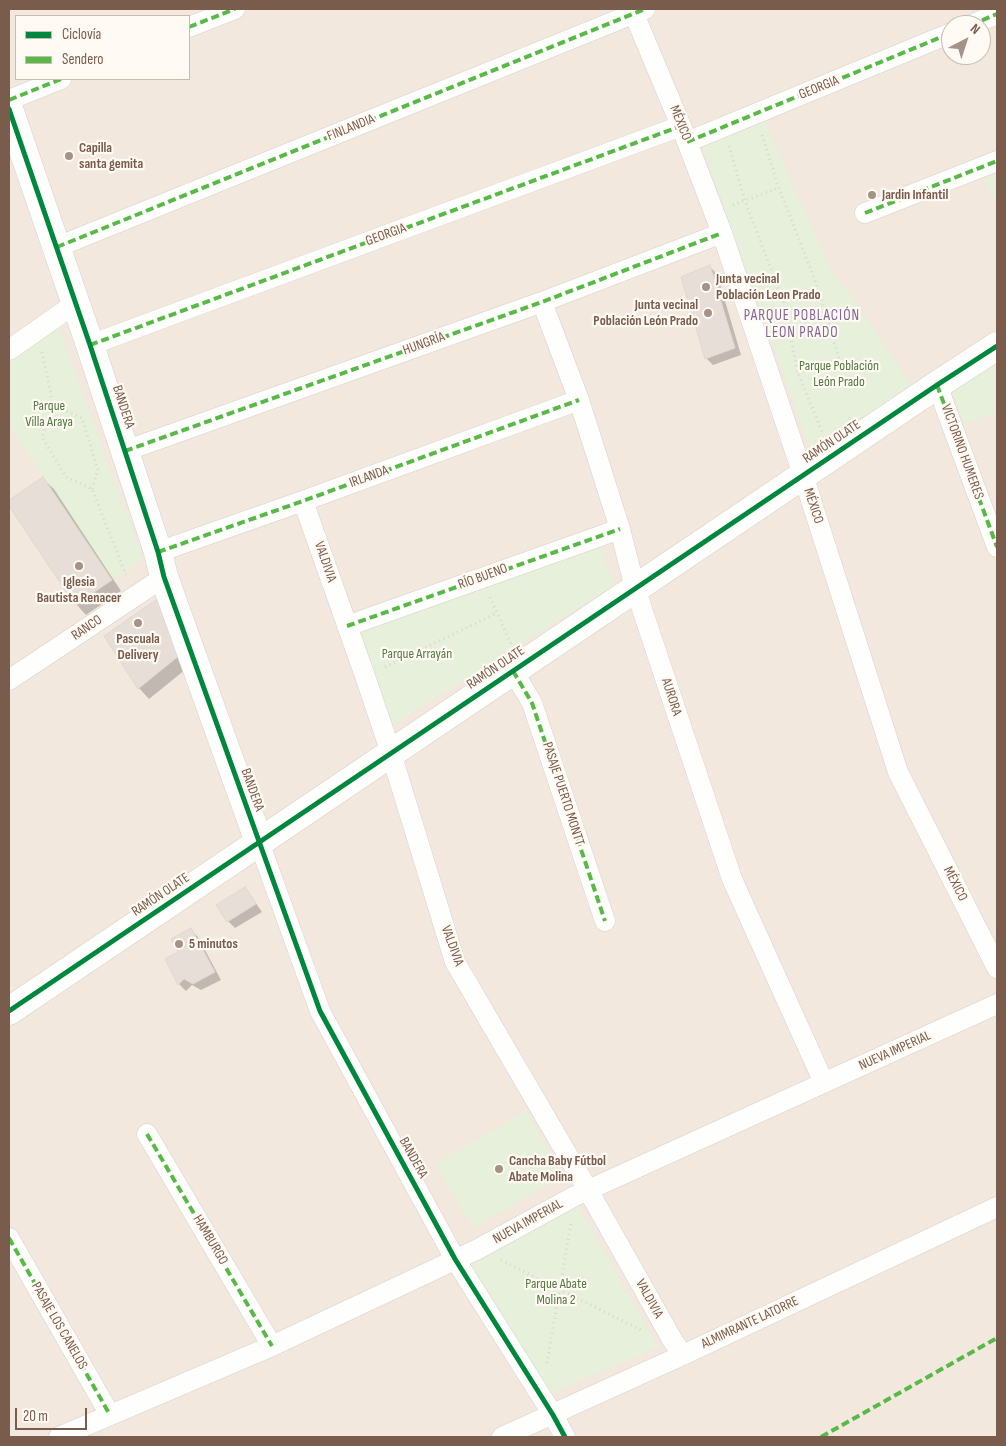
<!DOCTYPE html>
<html>
<head>
<meta charset="utf-8">
<style>
  body { margin:0 }
  #map { position:relative; width:1006px; height:1446px; overflow:hidden; background:#f9f5f0; font-family:"Sofia Sans Condensed",sans-serif }
  canvas { display:block }
  .frame { position:absolute; inset:0; border:10px solid #7a5c4d; pointer-events:none }
  .legend { position:absolute; left:15px; top:15px; width:175px; height:65px; box-sizing:border-box; background:#fffaf3; border:1px solid #cabbb1; margin:0; padding:6px 9px; list-style:none; font-size:15px; color:#7a5c4d }
  .legend li { display:flex; align-items:center; gap:10px; height:25px }
  .legend b { width:25px; border:1px solid #cabbb1 }
  .north { position:absolute; left:941px; top:15px; width:50px; height:50px; box-sizing:border-box; background:#fffaf3; border:1px solid #cabbb1; border-radius:50%; rotate:40deg; font-size:14px; font-weight:700; line-height:20px; text-align:center; color:#7a5c4d }
  .north::after { content:''; display:block; margin:auto; width:18px; height:22px; background:#a69286; clip-path:polygon(50% 0,100% 100%,50% 72%,0 100%) }
  .scale { position:absolute; left:15px; top:1408px; width:72px; height:22px; box-sizing:border-box; border:2px solid #7a5c4d; border-top:0; padding-left:6px; font-size:15px; line-height:18px; white-space:nowrap; color:#7a5c4d; -webkit-text-stroke:4px #fffaf3; paint-order:stroke }
</style>
</head>
<body>
<div id="map">
<canvas width="1006" height="1446"></canvas>
<div class="frame"></div>
<ul class="legend">
<li><b style="height:6px;background:#00873e"></b>Ciclovía</li>
<li><b style="height:6px;background:#58b947"></b>Sendero</li>
</ul>
<div class="north">N</div>
<div class="scale">20 m</div>
</div>
<script>
const context = document.querySelector('canvas').getContext('2d');
context.lineJoin = 'round';
function paint(path, color) {
  context.fillStyle = color;
  context.fill(path, 'evenodd');
}
function poly(rows) {
  const path = new Path2D();
  for (const r of rows) {
    path.moveTo(r[0], r[1]);
    for (let i = 2; i < r.length; i += 2) path.lineTo(r[i], r[i + 1]);
  }
  return path;
}
function trace(path, color, width, dash) {
  context.strokeStyle = color;
  context.lineWidth = width;
  context.lineCap = dash ? 'butt' : 'round';
  context.setLineDash(dash || []);
  context.stroke(path);
}
function drawText(font, color, halo, rows, align = 'center') {
  context.font = font + ' "Sofia Sans Condensed",sans-serif';
  context.lineWidth = 4.5;
  context.setLineDash([]);
  context.textBaseline = 'middle';
  context.strokeStyle = halo;
  context.fillStyle = color;
  for (const [text, x, y, turn = 0] of rows) {
    context.save();
    context.translate(x, y);
    context.rotate((+turn || 0) * Math.PI / 180);
    context.textAlign = isNaN(turn) ? turn : align;
    if (halo) context.strokeText(text, 0, 0);
    context.fillText(text, 0, 0);
    context.restore();
  }
}
paint(poly([
  [9,9,997,9,997,1437,9,1437],
  [16,16,189,16,189,79,16,79],
  [951,25,981,25,981,55,951,55]
]), '#f2e8de');
paint(poly([
  [763,118,834,277,845,286,911,385,815,463,702,146],
  [997,170,997,206,983,176],
  [57,322,143,559,112,580,9,425,9,359],
  [997,355,997,412,964,424,950,386],
  [598,540,614,585,393,725,374,673,354,627],
  [526,1111,563,1175,473,1228,435,1164],
  [577,1204,658,1347,546,1395,463,1259]
]), '#e7f0db');
paint(poly([
  [710,267,717,274,741,355,713,365,706,358],
  [43,479,54,489,121,591,86,615,76,604,9,503,9,501],
  [157,601,168,612,191,665,149,699,139,688],
  [244,889,251,896,262,912,235,928,228,921,218,905],
  [191,930,198,937,221,980,201,990,192,985,186,991,179,984,166,959,180,952]
]), '#0003');
const building = poly([
  [710,265,735,348,705,359,681,277,710,265],
  [43,477,112,580,75,605,9,506,9,500,43,477],
  [157,599,181,654,138,689,104,636,157,599],
  [245,887,256,904,227,922,216,905,245,887],
  [191,928,215,972,193,984,184,979,178,985,165,959,178,952,171,939,191,928]
]);
paint(building, '#e6ded7');
trace(building, '#e2d8d2', 1);
const street = poly([
  [632,9,681,126,722,233,803,475,898,772,997,968],
  [971,25,997,14],
  [189,27,235,9],
  [9,100,61,79],
  [687,142,951,33],
  [865,213,997,161],
  [57,247,645,9],
  [542,302,579,400,620,529,635,588,732,879,824,1083],
  [90,345,681,126],
  [9,350,76,303],
  [937,385,997,547],
  [125,451,542,302,722,233],
  [303,501,365,676,391,753,455,962,588,1190,673,1341,683,1355],
  [158,552,303,501,579,400],
  [347,626,620,529],
  [513,671,532,703,605,921],
  [9,680,164,577],
  [259,842,320,1011,455,1259,553,1415,565,1437],
  [147,1134,272,1346],
  [9,1238,110,1415],
  [59,1437,272,1346,478,1249,575,1196,997,1004],
  [502,1437,683,1355,997,1207]
]);
const secondary = poly([
  [9,109,90,345,158,552,164,577,259,842],
  [9,1011,937,385,997,346]
]);
trace(street, '#d7d1cb', 21);
trace(secondary, '#d9d2cb', 29);
trace(poly([
  [762,135,779,188,818,288,839,359,798,373],
  [729,146,745,201,783,300,798,373,822,432],
  [733,205,778,188],
  [42,352,53,405,42,437,66,477,92,489,126,575],
  [53,405,82,418,98,470,92,489],
  [490,597,511,644],
  [385,667,497,613],
  [501,1260,641,1330],
  [547,1363,571,1223]
]), '#dcd5d0', 3, [1, 4]);
trace(street, '#fefefd', 20);
trace(secondary, '#fefefd', 28);
trace(poly([
  [971,25,997,14],
  [189,27,235,9],
  [9,100,61,79],
  [687,142,951,33],
  [865,213,997,161],
  [57,247,645,9],
  [90,345,681,126],
  [937,385,997,547],
  [125,451,542,302,722,233],
  [158,552,303,501,579,400],
  [347,626,620,529],
  [513,671,532,703,605,921],
  [147,1134,272,1346],
  [9,1238,110,1415],
  [821,1437,997,1338]
]), '#58b947', 4, [8, 4]);
trace(poly([
  [9,109,90,345,158,552,164,577,320,1011,455,1259,553,1415,565,1437],
  [9,1011,937,385,997,346]
]), '#00873e', 5);
for (const [x, y, r, color] of [
  [69,156,5,"#a69286"],
  [872,195,5,"#a69286"],
  [706,287,5,"#a69286"],
  [708,313,5,"#a69286"],
  [79,566,5,"#a69286"],
  [138,623,5,"#a69286"],
  [179,944,5,"#a69286"],
  [499,1169,5,"#a69286"]
]) {
  const dot = new Path2D();
  dot.arc(x, y, r, 0, 2 * Math.PI);
  context.fillStyle = color;
  context.fill(dot);
  trace(dot, '#fffaf3', 2);
}
drawText('14px', '#7a5c4d', '#fffaf3', [
  ["GEORGIA",819,88,-22],
  ["MÉXICO",680,123,68],
  ["FINLANDIA",351,128,-22],
  ["GEORGIA",386,235,-20],
  ["HUNGRÍA",424,344,-20],
  ["BANDERA",123,407,72],
  ["RAMÓN OLATE",832,442,-34],
  ["VICTORINO HUMERES",962,452,70],
  ["IRLANDA",369,477,-20],
  ["MÉXICO",813,506,72],
  ["VALDIVIA",325,562,71],
  ["RÍO BUENO",483,577,-20],
  ["RANCO",87,628,-34],
  ["RAMÓN OLATE",496,668,-34],
  ["AURORA",671,697,72],
  ["BANDERA",252,790,70],
  ["PASAJE PUERTO MONTT",563,794,72],
  ["MÉXICO",955,884,63],
  ["RAMÓN OLATE",161,895,-34],
  ["VALDIVIA",452,946,70],
  ["NUEVA IMPERIAL",895,1051,-24],
  ["BANDERA",413,1158,61],
  ["NUEVA IMPERIAL",528,1222,-29],
  ["HAMBURGO",210,1240,59],
  ["VALDIVIA",649,1299,61],
  ["ALMIMRANTE LATORRE",750,1323,-25],
  ["PASAJE LOS CANELOS",59,1326,60]
]);
drawText('bold 14px', '#7a5c4d', '#fffaf3', [
  ["Capilla",79,148],
  ["santa gemita",79,164],
  ["Jardin Infantil",882,195],
  ["Junta vecinal",716,279],
  ["Población Leon Prado",716,295],
  ["Junta vecinal",698,305,"right"],
  ["Población León Prado",698,321,"right"],
  ["Iglesia",79,582,"center"],
  ["Bautista Renacer",79,598,"center"],
  ["Pascuala",138,639,"center"],
  ["Delivery",138,655,"center"],
  ["5 minutos",189,944],
  ["Cancha Baby Fútbol",509,1161],
  ["Abate Molina",509,1177]
], 'left');
drawText('14px', '#537a41', '#fffaf3', [
  ["Parque Población",839,366],
  ["León Prado",839,382],
  ["Parque",49,406],
  ["Villa Araya",49,422],
  ["Parque Arrayán",417,654],
  ["Parque Abate",556,1284],
  ["Molina 2",556,1300]
]);
context.letterSpacing = '1px';
drawText('15px', '#846695', '#fffaf3', [
  ["PARQUE POBLACIÓN",802,316],
  ["LEON PRADO",802,333]
]);
context.letterSpacing = '0px';
</script>
</body>
</html>
